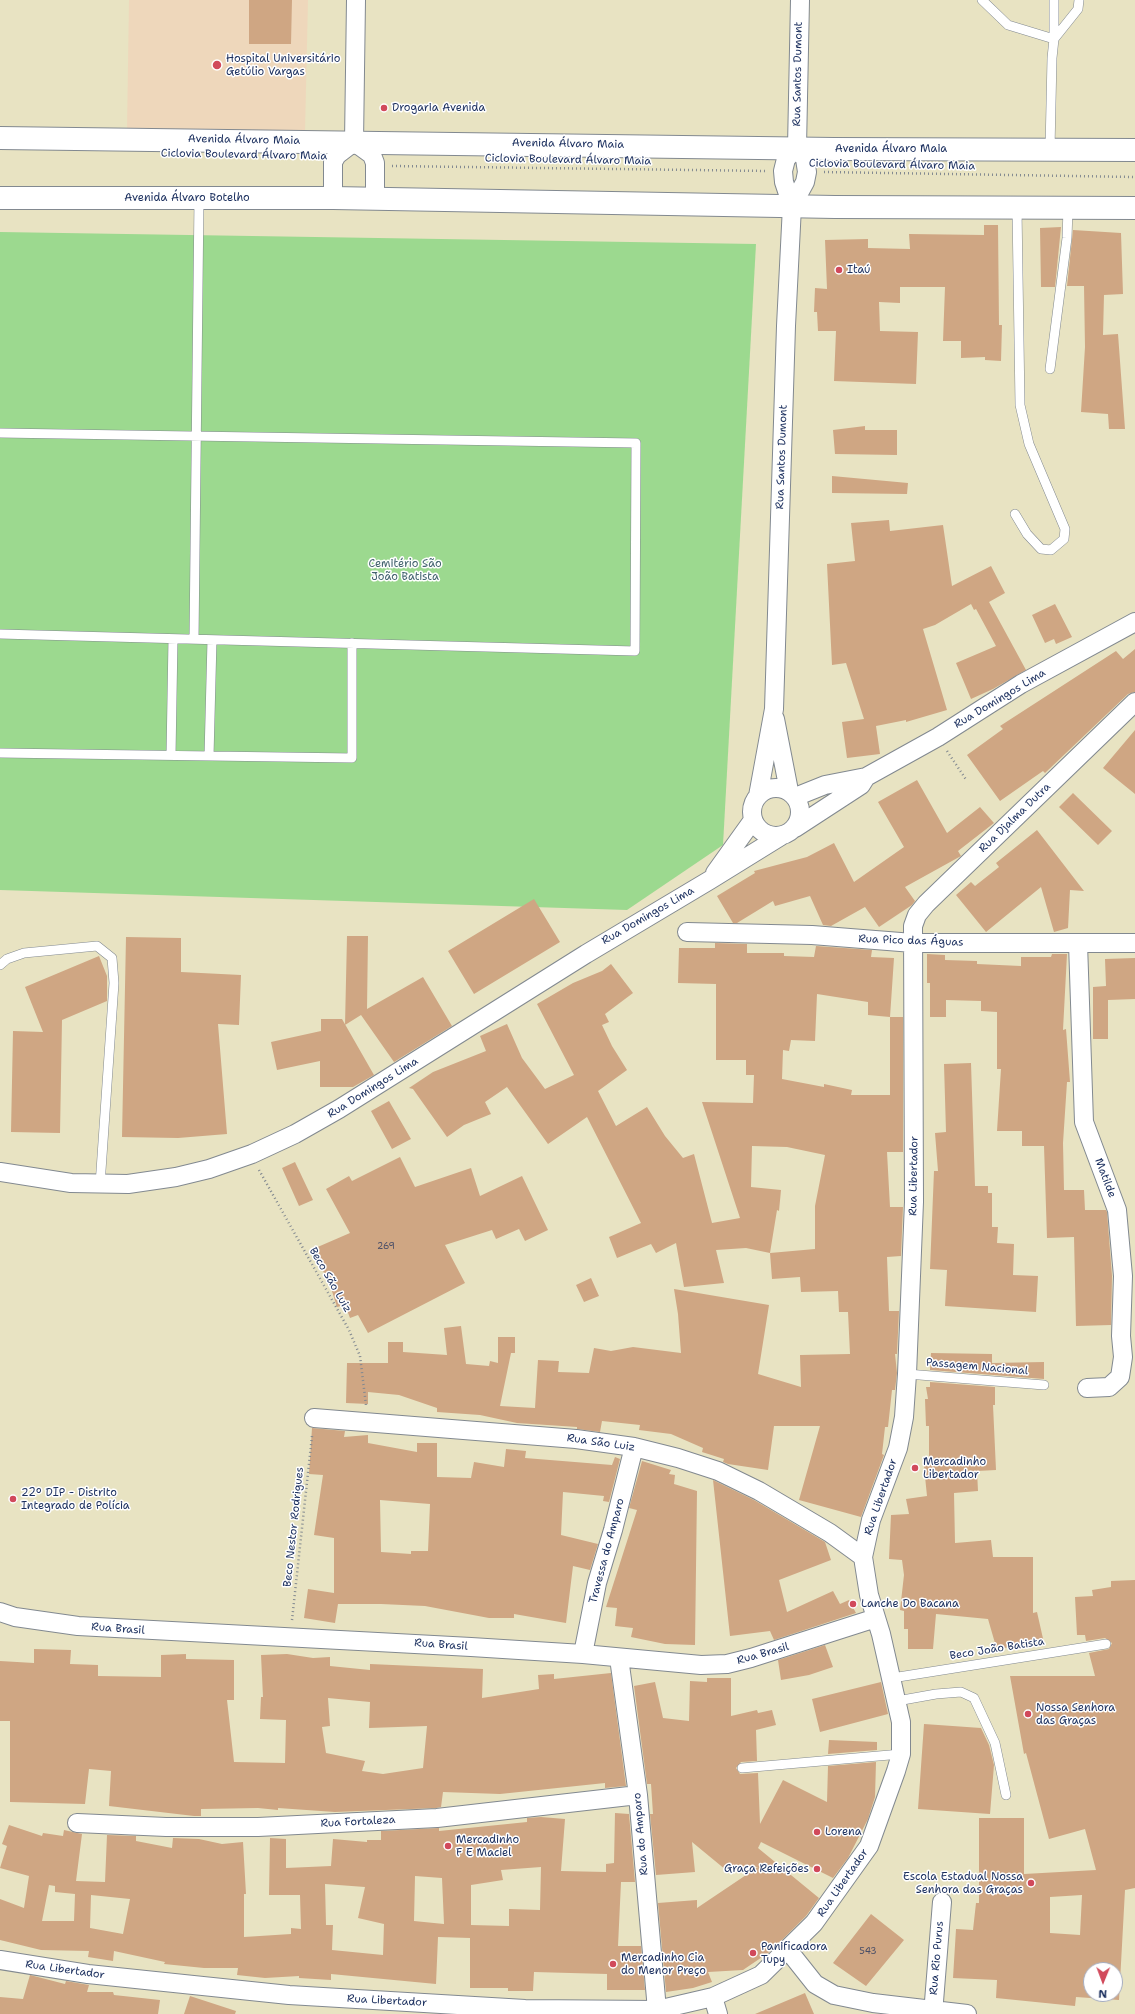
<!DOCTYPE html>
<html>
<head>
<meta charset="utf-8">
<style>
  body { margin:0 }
  #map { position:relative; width:1135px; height:2014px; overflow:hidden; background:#e8e3c2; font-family:"Shantell Sans",sans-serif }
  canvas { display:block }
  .north { position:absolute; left:1083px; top:1962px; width:40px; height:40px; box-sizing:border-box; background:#fff; border:1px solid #a4acbf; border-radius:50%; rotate:181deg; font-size:11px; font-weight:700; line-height:16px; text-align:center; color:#1b2f5e }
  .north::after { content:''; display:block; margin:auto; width:14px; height:18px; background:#d1495b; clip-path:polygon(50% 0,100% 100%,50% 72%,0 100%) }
</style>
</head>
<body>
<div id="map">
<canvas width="1135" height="2014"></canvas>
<div class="north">N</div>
</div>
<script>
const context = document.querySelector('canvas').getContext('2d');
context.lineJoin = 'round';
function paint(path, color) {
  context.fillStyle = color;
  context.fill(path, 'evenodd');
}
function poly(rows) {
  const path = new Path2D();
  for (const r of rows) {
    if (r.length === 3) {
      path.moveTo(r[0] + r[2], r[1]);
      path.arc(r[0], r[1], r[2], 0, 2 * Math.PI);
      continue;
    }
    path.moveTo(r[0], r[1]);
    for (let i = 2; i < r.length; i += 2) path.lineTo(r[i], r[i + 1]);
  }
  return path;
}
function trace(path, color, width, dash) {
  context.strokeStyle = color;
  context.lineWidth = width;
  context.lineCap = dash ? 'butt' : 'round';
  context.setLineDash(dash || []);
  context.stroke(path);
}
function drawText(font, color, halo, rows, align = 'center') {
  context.font = font + ' "Shantell Sans",sans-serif';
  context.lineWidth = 3;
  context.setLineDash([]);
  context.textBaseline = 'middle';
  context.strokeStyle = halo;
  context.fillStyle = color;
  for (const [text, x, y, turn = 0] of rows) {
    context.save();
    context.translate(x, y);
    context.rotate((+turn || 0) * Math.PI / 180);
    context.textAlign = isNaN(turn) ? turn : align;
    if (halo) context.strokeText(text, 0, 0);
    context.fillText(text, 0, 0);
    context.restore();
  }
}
paint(poly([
  [129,0,308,0,305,132,127,130]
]), '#eed7bb');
paint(poly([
  [0,232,756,244,723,845,627,910,0,890]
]), '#9cd98f');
paint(poly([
  [249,0,292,0,291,44,249,44],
  [984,225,998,225,999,325,1002,325,1001,361,985,360,985,357,961,358,961,341,943,341,945,287,900,287,900,303,879,302,880,331,918,332,916,384,834,381,836,331,818,331,817,312,814,312,815,288,827,289,825,240,868,239,868,248,910,249,909,234,984,235],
  [1061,227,1055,287,1041,287,1040,228],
  [1073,230,1121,233,1123,294,1104,295,1103,335,1118,334,1125,429,1109,429,1108,414,1081,412,1085,347,1084,286,1067,286],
  [865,426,865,430,897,430,897,455,835,454,833,430],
  [832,476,908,483,907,494,832,493],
  [889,520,890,531,943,525,952,586,991,566,1005,593,989,602,1026,670,993,689,971,699,956,663,996,646,976,609,974,610,971,604,935,625,923,629,947,710,906,722,906,720,876,726,880,754,847,758,842,722,864,719,846,663,832,665,827,564,855,561,851,523],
  [1055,604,1072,637,1056,644,1054,639,1045,643,1032,615],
  [1135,649,1135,692,1128,694,1045,773,1043,771,1000,801,967,755,1003,729,1000,726,1116,651,1123,659],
  [1135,730,1135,794,1103,768],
  [917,780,947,833,980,807,994,823,958,851,961,856,905,887,915,901,912,905,879,927,865,907,831,926,823,925,810,896,775,906,773,901,737,923,733,923,717,896,755,873,754,871,807,857,834,843,854,882,904,847,878,802],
  [1073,793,1112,831,1098,845,1059,807],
  [1037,830,1084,891,1070,890,1068,928,1054,932,1041,887,986,932,956,895,971,882,975,886,999,867,996,863],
  [534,899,560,942,474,994,448,951],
  [347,936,368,936,367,1009,423,977,452,1026,394,1062,361,1015,345,1025],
  [126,937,181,938,181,972,241,975,239,1025,218,1024,227,1134,178,1138,122,1137],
  [715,943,747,944,747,953,784,953,784,956,814,957,816,946,872,950,871,957,894,958,890,1017,903,1017,903,1152,887,1152,890,1207,903,1207,901,1256,887,1257,889,1311,899,1311,897,1354,895,1354,897,1373,895,1390,892,1390,888,1427,885,1427,882,1454,884,1455,861,1517,799,1500,820,1426,774,1426,768,1470,728,1464,723,1462,724,1459,702,1452,703,1448,671,1434,639,1430,640,1425,602,1421,600,1432,577,1429,577,1427,517,1423,480,1415,437,1412,437,1408,399,1395,368,1392,368,1404,346,1403,347,1363,388,1363,388,1342,403,1342,403,1352,447,1355,444,1328,461,1326,466,1364,489,1366,490,1361,498,1363,498,1337,515,1337,515,1353,511,1353,500,1406,535,1408,538,1360,559,1361,558,1372,589,1373,594,1348,611,1351,633,1347,681,1353,678,1314,674,1289,769,1305,758,1374,801,1387,800,1355,850,1354,848,1312,839,1312,838,1291,801,1292,800,1277,772,1279,770,1253,746,1248,716,1250,724,1283,684,1287,676,1243,656,1253,651,1244,617,1258,609,1237,641,1223,587,1117,548,1144,507,1087,485,1102,491,1114,464,1125,447,1137,413,1089,409,1088,433,1072,486,1051,480,1036,507,1024,522,1058,545,1089,574,1075,537,1004,573,983,602,971,611,964,633,993,605,1014,609,1022,602,1025,612,1046,627,1070,598,1091,616,1126,647,1107,665,1136,683,1158,694,1154,712,1223,740,1218,702,1102,753,1103,754,1075,746,1075,746,1060,716,1060,716,984,678,983,679,948,715,948],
  [817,994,868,1002,868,1015,890,1017,890,1095,851,1095,852,1090,824,1084,824,1087,782,1079,783,1050,789,1051,791,1040,815,1041],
  [752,1146,787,1147,825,1155,815,1206,815,1249,770,1253,777,1210,779,1211,781,1190,751,1187],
  [927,954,945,955,945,960,977,961,977,964,1021,966,1021,957,1051,957,1052,954,1067,954,1063,1030,1066,1029,1070,1082,1067,1082,1063,1143,1064,1190,1084,1190,1085,1210,1106,1210,1107,1212,1112,1276,1111,1325,1076,1326,1074,1237,1047,1238,1044,1146,1022,1146,1022,1131,997,1131,1001,1069,997,1069,997,1012,981,1011,981,1001,946,1000,946,1017,930,1017,930,983,927,983],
  [99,956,107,976,107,1001,62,1020,60,1133,11,1132,13,1031,43,1032,25,987],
  [1135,958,1135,999,1108,1000,1108,1039,1093,1039,1093,987,1106,986,1105,959],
  [321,1019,342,1019,374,1075,353,1087,320,1087,320,1061,277,1070,271,1042,321,1031],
  [971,1063,975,1186,988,1186,988,1193,992,1193,992,1227,998,1227,997,1243,1014,1244,1013,1275,1038,1276,1036,1312,945,1306,947,1270,930,1269,934,1171,938,1171,935,1133,946,1132,944,1064],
  [389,1101,411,1139,392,1149,371,1111],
  [400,1157,415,1187,471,1168,480,1196,522,1176,548,1230,525,1241,519,1229,496,1239,492,1230,445,1245,465,1283,368,1333,358,1315,350,1318,345,1305,337,1307,331,1288,313,1249,350,1233,326,1189,349,1176,352,1181],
  [295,1162,313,1200,299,1206,282,1168],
  [591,1278,599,1296,584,1302,576,1285],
  [931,1353,992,1354,992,1363,1044,1362,1044,1379,930,1370],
  [930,1382,995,1387,995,1405,993,1405,996,1470,977,1471,978,1491,954,1493,955,1543,991,1540,993,1557,1033,1557,1033,1613,1037,1612,1044,1643,1025,1646,1024,1643,997,1650,988,1619,936,1614,933,1649,908,1649,908,1629,904,1629,904,1611,900,1610,904,1575,902,1560,889,1559,891,1515,909,1514,906,1499,927,1496,923,1457,929,1457,929,1426,926,1426,925,1399,928,1399,926,1387,930,1387],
  [312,1428,345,1431,344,1437,368,1435,368,1443,417,1452,417,1443,437,1443,437,1477,471,1478,474,1462,504,1467,506,1449,526,1451,525,1458,612,1465,615,1457,620,1459,609,1502,603,1501,604,1496,563,1492,561,1535,598,1544,590,1570,573,1566,566,1623,514,1614,514,1618,489,1618,425,1606,381,1604,338,1604,335,1623,304,1618,308,1589,334,1593,334,1538,314,1535,323,1475,309,1474],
  [380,1500,430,1504,428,1551,411,1551,411,1554,381,1552],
  [642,1461,671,1470,669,1474,675,1475,674,1484,697,1491,695,1645,665,1644,631,1637,633,1628,615,1626,617,1608,606,1607,637,1510,629,1508],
  [713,1480,754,1500,825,1542,831,1560,779,1580,787,1612,833,1591,840,1604,849,1600,856,1613,774,1640,770,1631,730,1636],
  [1135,1580,1135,1888,1125,1890,1119,2000,1076,1997,1075,2006,996,1998,997,1980,953,1978,956,1929,973,1930,976,1903,979,1903,979,1818,1024,1818,1024,1874,1096,1870,1085,1829,1049,1839,1026,1753,1024,1754,1010,1676,1095,1676,1089,1653,1109,1649,1112,1643,1105,1638,1086,1641,1085,1635,1077,1635,1075,1597,1093,1596,1092,1590,1111,1587,1111,1581],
  [1082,1895,1080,1935,1050,1933,1050,1897],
  [1091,1970,1115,1970,1115,1994,1091,1994],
  [825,1645,833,1667,809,1675,781,1680,778,1660],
  [34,1649,71,1650,70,1664,98,1665,98,1676,161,1677,161,1655,186,1654,186,1659,234,1660,234,1700,227,1700,234,1762,285,1763,286,1720,260,1719,261,1697,263,1697,261,1655,287,1654,313,1658,330,1657,330,1666,370,1670,370,1664,483,1669,482,1698,539,1689,538,1675,554,1674,554,1679,611,1673,626,1786,605,1788,605,1783,500,1794,443,1792,441,1807,436,1808,335,1812,278,1808,278,1810,258,1808,201,1809,201,1816,194,1816,109,1806,111,1771,89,1769,85,1804,10,1802,10,1721,0,1721,0,1661,34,1663],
  [328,1698,370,1702,369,1728,427,1726,423,1768,383,1774,362,1771,365,1761,326,1753,322,1727,330,1726],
  [707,1678,731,1678,731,1716,757,1710,758,1713,772,1710,776,1725,756,1730,757,1761,741,1762,736,1768,740,1774,758,1773,760,1824,783,1780,827,1802,828,1766,876,1762,875,1797,868,1819,848,1858,833,1878,761,1842,758,1848,819,1898,806,1916,771,1951,743,1970,708,1972,712,1982,693,1988,666,1992,658,1903,697,1900,697,1908,758,1867,726,1870,692,1842,695,1872,656,1875,650,1814,653,1814,651,1784,647,1784,634,1686,655,1682,663,1718,689,1721,690,1681,707,1682],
  [881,1682,888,1714,820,1732,812,1699],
  [924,1724,981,1728,989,1745,994,1765,990,1814,918,1809],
  [829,1740,877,1742,877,1750,828,1754],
  [615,1813,629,1814,635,1882,621,1882,618,1946,641,1946,645,1990,607,1990,607,1974,534,1972,533,1991,508,1991,508,1988,470,1988,470,1938,438,1937,436,1984,331,1974,331,1980,299,1978,299,1976,265,1978,237,1975,238,1968,204,1968,164,1964,165,1962,114,1951,113,1961,88,1957,89,1951,41,1950,0,1940,0,1899,24,1908,29,1876,0,1868,7,1846,2,1844,9,1825,42,1836,43,1833,63,1836,64,1830,82,1834,76,1881,105,1882,107,1835,136,1836,136,1841,172,1848,173,1838,199,1839,222,1844,243,1842,246,1894,244,1894,244,1937,291,1934,291,1928,301,1929,300,1895,269,1895,270,1838,286,1839,286,1868,331,1866,333,1839,367,1842,367,1840,381,1840,381,1831,439,1828,439,1831,527,1822,527,1818,541,1817,565,1819,561,1871,606,1872,606,1864,614,1863],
  [541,1867,540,1910,509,1909,509,1926,471,1925,471,1885,503,1880,501,1870],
  [415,1876,442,1878,444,1924,414,1921],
  [325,1884,365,1887,358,1918,384,1924,383,1955,332,1950,333,1925,326,1925],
  [49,1885,55,1886,55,1892,75,1894,74,1921,42,1921],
  [91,1895,130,1899,123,1934,90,1928],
  [871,1914,904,1940,866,1986,833,1963],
  [30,1975,65,1984,66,1981,89,1985,87,1992,113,1992,114,1995,160,2000,158,2014,0,2014,0,1997,23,1999],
  [805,1993,814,2014,755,2014],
  [190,1996,236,2011,235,2014,184,2014]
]), '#cfa683');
const service = poly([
  [982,0,1008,25,1054,39,1078,9,1079,0],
  [1050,149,1052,58,1054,39,1054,0],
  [1050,369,1067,238,1068,209],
  [0,433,636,443,635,651,0,634],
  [1015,514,1027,534,1041,549,1051,550,1064,539,1065,529,1029,444,1020,405,1017,209],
  [194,639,199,198],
  [0,753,352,758,352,643],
  [171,755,173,639],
  [209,756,212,640],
  [0,965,7,959,24,953,97,946,112,958,114,983,100,1185],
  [907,1374,1044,1385],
  [892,1678,1106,1644],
  [897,1701,936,1694,961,1692,974,1698,995,1743,1006,1795],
  [742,1768,901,1754]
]);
const minor = poly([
  [354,142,356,0],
  [354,142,372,155,375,163,375,199],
  [333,198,333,162,337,155,354,142],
  [792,206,805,182,807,172,805,159,797,147,800,0],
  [775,719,789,791],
  [776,812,24],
  [758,796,774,709,786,326,792,206,784,182,783,171,786,159,797,147],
  [795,797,825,785,866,777,938,737,1021,684,1135,622],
  [795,828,861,785,866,777],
  [715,873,753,820],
  [687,932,812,935,913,943,1135,943],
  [1078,943,1084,1122,1117,1210,1123,1276,1121,1336,1123,1357,1120,1377,1109,1387,1087,1388],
  [0,1172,71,1183,128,1184,176,1177,209,1169,252,1154,295,1134,339,1109,586,954,710,880,781,836],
  [314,1418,576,1439,634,1447,678,1458,718,1471,759,1491,830,1533,863,1557],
  [0,1612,15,1617,78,1626,471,1647,583,1654,701,1665,727,1664,751,1658,876,1618],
  [583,1654,597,1583,613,1530,634,1447],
  [619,1658,638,1795,657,2010],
  [77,1823,166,1827,258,1827,437,1818,638,1795],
  [788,1950,815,1984,834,1995,873,2003,967,2014],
  [0,1960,88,1974,289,1995,525,2009,657,2010,713,1997,761,1975,814,1923,869,1846,896,1771,901,1754,901,1722,881,1634,869,1595,863,1557,871,1520,898,1448,904,1417,907,1374,914,1202,913,926,917,915,926,904,1135,702],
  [713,1997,718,2014],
  [933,2014,942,1902]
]);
const primary = poly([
  [0,138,834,149,1135,150],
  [0,198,333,198,835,207,1135,208]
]);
trace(service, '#828990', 10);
trace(minor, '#828990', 20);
trace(primary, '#828990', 24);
trace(poly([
  [392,166,767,171],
  [824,172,1135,177],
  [947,751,967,781],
  [259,1170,349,1330,360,1356,366,1405],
  [292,1620,312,1436]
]), '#828990', 2.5, [1, 3]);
trace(service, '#fff', 9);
trace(minor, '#fff', 18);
trace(primary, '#fff', 22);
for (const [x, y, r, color] of [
  [217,65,5,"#d1495b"],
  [384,108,4,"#d1495b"],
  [839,270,4,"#d1495b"],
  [915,1468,4,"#d1495b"],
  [13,1499,4,"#d1495b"],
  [853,1604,4,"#d1495b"],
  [1028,1714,4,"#d1495b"],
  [817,1832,4,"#d1495b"],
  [448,1846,4,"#d1495b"],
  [817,1869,4,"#d1495b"],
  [1031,1883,4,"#d1495b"],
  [753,1953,4,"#d1495b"],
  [613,1964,4,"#d1495b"]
]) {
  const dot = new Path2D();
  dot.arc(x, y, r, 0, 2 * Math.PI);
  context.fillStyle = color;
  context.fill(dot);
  trace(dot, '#fff', 1.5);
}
drawText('9px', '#484d67', null, [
  ["269",386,1247],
  ["543",868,1952]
]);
drawText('11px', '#1b2f5e', '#fff', [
  ["Hospital Universitário",226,59],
  ["Getúlio Vargas",226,72],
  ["Drogaria Avenida",392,108],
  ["Itaú",847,270],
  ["Mercadinho",923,1462],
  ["Libertador",923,1475],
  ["22º DIP - Distrito",21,1493],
  ["Integrado de Polícia",21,1506],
  ["Lanche Do Bacana",861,1604],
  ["Nossa Senhora",1036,1708],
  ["das Graças",1036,1721],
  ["Lorena",825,1832],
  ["Mercadinho",456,1840],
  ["F E Maciel",456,1853],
  ["Graça Refeições",809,1869,"right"],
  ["Escola Estadual Nossa",1023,1877,"right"],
  ["Senhora das Graças",1023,1890,"right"],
  ["Panificadora",761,1947],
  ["Tupy",761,1960],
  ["Mercadinho Cia",621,1958],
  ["do Menor Preço",621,1971]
], 'left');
drawText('11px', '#1b2f5e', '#fff', [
  ["Rua Santos Dumont",798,74,-89],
  ["Avenida Álvaro Maia",244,140,1],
  ["Avenida Álvaro Maia",568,144,1],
  ["Avenida Álvaro Maia",891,149],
  ["Ciclovia Boulevard Álvaro Maia",244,155,1],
  ["Ciclovia Boulevard Álvaro Maia",568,160,1],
  ["Ciclovia Boulevard Álvaro Maia",892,165,1],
  ["Avenida Álvaro Botelho",187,198],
  ["Rua Santos Dumont",782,457,-88],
  ["Rua Domingos Lima",1000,699,-31],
  ["Rua Djalma Dutra",1015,818,-44],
  ["Rua Domingos Lima",648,916,-30],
  ["Rua Pico das Águas",911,941,2],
  ["Rua Domingos Lima",373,1088,-32],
  ["Rua Libertador",914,1176,-89],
  ["Matilde",1105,1178,69],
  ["Beco São Luiz",330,1280,60],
  ["Passagem Nacional",977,1367,5],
  ["Rua São Luiz",601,1443,8],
  ["Rua Libertador",881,1497,-71],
  ["Beco Nestor Rodrigues",294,1527,-84],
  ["Travessa do Amparo",607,1551,-75],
  ["Rua Brasil",118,1629,4],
  ["Rua Brasil",441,1645,4],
  ["Beco João Batista",997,1649,-9],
  ["Rua Brasil",763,1654,-16],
  ["Rua Fortaleza",358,1822,-3],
  ["Rua do Amparo",641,1834,-95],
  ["Rua Libertador",843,1883,-55],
  ["Rua Rio Purus",937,1958,-85],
  ["Rua Libertador",65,1970,8],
  ["Rua Libertador",387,2001,3]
]);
drawText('11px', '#42626d', '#fff', [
  ["Cemitério São",405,564],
  ["João Batista",405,577]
]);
</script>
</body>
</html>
